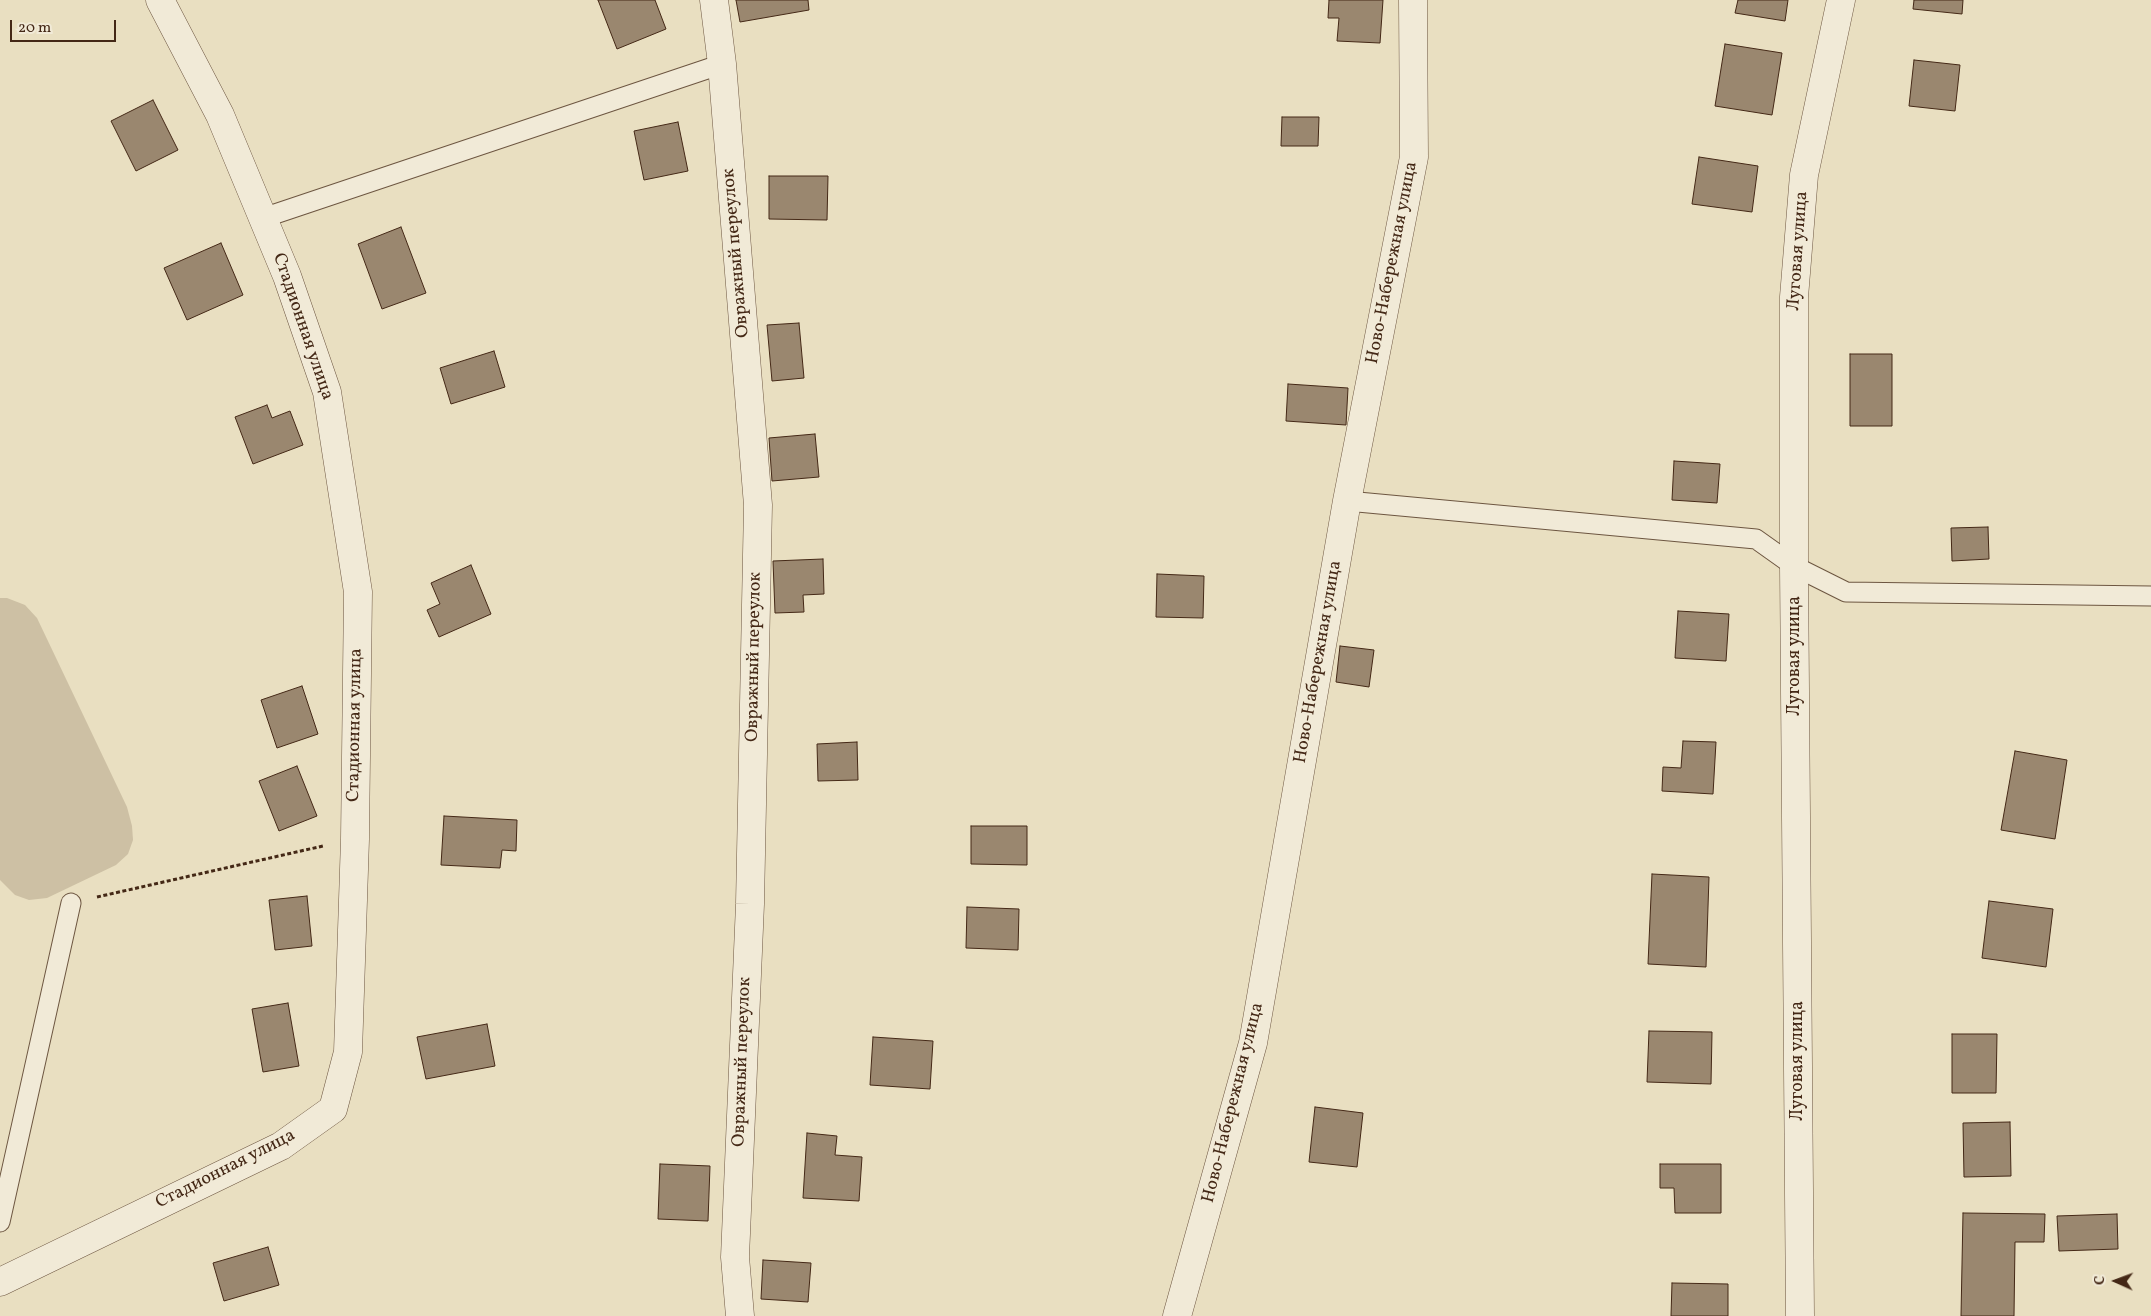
<!DOCTYPE html>
<html>
<head>
<meta charset="utf-8">
<style>
  body { margin:0 }
  #map { position:relative; width:2151px; height:1316px; overflow:hidden; background:#e9dfc1; font-family:Vollkorn,serif }
  canvas { display:block }
  .north { position:absolute; left:2091px; top:1256px; width:50px; height:50px; -webkit-text-stroke:4px #f1ead7; paint-order:stroke; rotate:272deg; font-size:14px; font-weight:700; line-height:20px; text-align:center; color:#442816 }
  .north::after { content:''; display:block; margin:auto; width:18px; height:22px; background:#442816; clip-path:polygon(50% 0,100% 100%,50% 72%,0 100%) }
  .scale { position:absolute; left:10px; top:20px; width:106px; height:22px; box-sizing:border-box; border:2px solid #442816; border-top:0; padding-left:6px; font-size:15px; line-height:18px; white-space:nowrap; color:#442816; -webkit-text-stroke:4px #f1ead7; paint-order:stroke }
</style>
</head>
<body>
<div id="map">
<canvas width="2151" height="1316"></canvas>
<div class="north">С</div>
<div class="scale">20 m</div>
</div>
<script>
const context = document.querySelector('canvas').getContext('2d');
context.lineJoin = 'round';
function paint(path, color) {
  context.fillStyle = color;
  context.fill(path, 'evenodd');
}
function poly(rows) {
  const path = new Path2D();
  for (const r of rows) {
    path.moveTo(r[0], r[1]);
    for (let i = 2; i < r.length; i += 2) path.lineTo(r[i], r[i + 1]);
  }
  return path;
}
function trace(path, color, width, dash) {
  context.strokeStyle = color;
  context.lineWidth = width;
  context.lineCap = dash ? 'butt' : 'round';
  context.setLineDash(dash || []);
  context.stroke(path);
}
function drawText(font, color, halo, rows, align = 'center') {
  context.font = font + ' Vollkorn,serif';
  context.lineWidth = 4;
  context.setLineDash([]);
  context.textBaseline = 'middle';
  context.strokeStyle = halo;
  context.fillStyle = color;
  for (const [text, x, y, turn = 0] of rows) {
    context.save();
    context.translate(x, y);
    context.rotate((+turn || 0) * Math.PI / 180);
    context.textAlign = isNaN(turn) ? turn : align;
    if (halo) context.strokeText(text, 0, 0);
    context.fillText(text, 0, 0);
    context.restore();
  }
}
paint(poly([
  [0,598,7,598,25,605,37,618,127,807,132,826,133,840,128,854,116,865,47,898,29,900,15,895,0,880]
]), '#cdc0a4');
const building = poly([
  [598,0,655,0,666,29,617,49,598,0],
  [736,0,808,0,809,10,740,22,736,0],
  [1329,0,1383,0,1380,43,1337,41,1339,18,1328,18,1329,0],
  [1738,0,1788,0,1785,21,1735,13,1738,0],
  [1914,0,1963,0,1962,14,1913,9,1914,0],
  [1725,44,1782,53,1772,115,1715,106,1725,44],
  [1914,60,1960,65,1955,111,1909,106,1914,60],
  [153,100,178,150,136,171,111,121,153,100],
  [1282,117,1319,117,1318,146,1281,146,1282,117],
  [678,122,688,171,644,180,634,131,678,122],
  [1699,157,1758,166,1752,212,1692,204,1699,157],
  [769,176,828,176,827,220,769,219,769,176],
  [401,227,426,293,382,309,358,244,401,227],
  [221,243,243,295,187,320,164,268,221,243],
  [799,323,804,378,772,381,767,325,799,323],
  [494,351,505,387,451,404,440,368,494,351],
  [1850,354,1892,354,1892,426,1850,426,1850,354],
  [1288,384,1348,388,1346,425,1286,421,1288,384],
  [267,405,272,418,290,411,303,445,253,464,235,417,267,405],
  [815,434,819,477,772,481,769,438,815,434],
  [1674,461,1720,464,1717,503,1672,500,1674,461],
  [1988,527,1989,559,1952,561,1951,528,1988,527],
  [823,559,824,594,803,595,804,612,775,613,773,561,823,559],
  [471,565,491,614,439,637,427,610,440,604,431,583,471,565],
  [1157,574,1204,576,1203,618,1156,617,1157,574],
  [1678,611,1729,614,1726,661,1675,658,1678,611],
  [1340,646,1374,650,1369,687,1336,682,1340,646],
  [302,686,318,734,277,748,261,700,302,686],
  [1683,741,1716,742,1713,794,1662,791,1663,767,1681,768,1683,741],
  [857,742,858,780,818,781,817,744,857,742],
  [2015,751,2067,760,2055,839,2001,830,2015,751],
  [297,766,317,816,279,831,259,781,297,766],
  [444,816,517,820,516,851,502,850,500,868,441,865,444,816],
  [971,826,1027,826,1027,865,971,864,971,826],
  [1652,874,1709,877,1706,967,1648,964,1652,874],
  [307,896,312,946,275,950,269,900,307,896],
  [1989,901,2053,909,2046,967,1982,958,1989,901],
  [967,907,1019,909,1018,950,966,948,967,907],
  [288,1003,299,1066,263,1072,252,1009,288,1003],
  [487,1024,495,1066,426,1079,417,1037,487,1024],
  [1649,1031,1712,1032,1711,1084,1647,1082,1649,1031],
  [1952,1034,1997,1034,1996,1093,1952,1093,1952,1034],
  [873,1037,933,1041,930,1089,870,1085,873,1037],
  [1315,1107,1363,1113,1357,1167,1309,1162,1315,1107],
  [2010,1122,2011,1176,1964,1177,1963,1123,2010,1122],
  [807,1133,837,1136,835,1155,862,1157,859,1201,803,1198,807,1133],
  [660,1164,710,1166,708,1221,658,1219,660,1164],
  [1660,1164,1721,1164,1721,1213,1675,1213,1674,1188,1660,1188,1660,1164],
  [1963,1213,2045,1214,2044,1242,2015,1242,2014,1316,1961,1316,1963,1213],
  [2117,1214,2118,1249,2059,1251,2057,1216,2117,1214],
  [268,1247,279,1285,224,1301,213,1263,268,1247],
  [763,1260,811,1263,808,1302,761,1299,763,1260],
  [1672,1283,1728,1284,1728,1316,1671,1316,1672,1283]
]);
paint(building, '#9a876f');
trace(building, '#442816', 1);
const service = poly([
  [263,218,722,64],
  [1347,501,1756,539,1794,566,1846,592,2151,596],
  [0,1222,71,903]
]);
const minor = poly([
  [714,0,722,64,758,505,750,904,735,1257,740,1316],
  [0,1282,281,1146,333,1109,348,1052,355,839,358,592,327,392,287,276,220,115,160,0],
  [1177,1316,1253,1043,1347,501,1414,157,1413,0],
  [1800,1316,1794,566,1794,297,1804,175,1841,0]
]);
trace(service, '#6d5641', 21);
trace(minor, '#6d5641', 29);
trace(poly([
  [97,897,323,846]
]), '#442816', 3, [4, 2.5]);
trace(service, '#f1ead7', 19);
trace(minor, '#f1ead7', 28);
drawText('18px', '#442816', '#f1ead7', [
  ["Луговая улица",1799,251,-86],
  ["Овражный переулок",737,253,-95],
  ["Ново-Набережная улица",1393,263,-79],
  ["Стадионная улица",302,327,71],
  ["Луговая улица",1796,656,-90],
  ["Овражный переулок",755,657,-89],
  ["Ново-Набережная улица",1319,662,-80],
  ["Стадионная улица",356,725,-89],
  ["Луговая улица",1799,1061,-90],
  ["Овражный переулок",743,1062,-88],
  ["Ново-Набережная улица",1234,1103,-76],
  ["Стадионная улица",226,1170,-27]
]);
</script>
</body>
</html>
